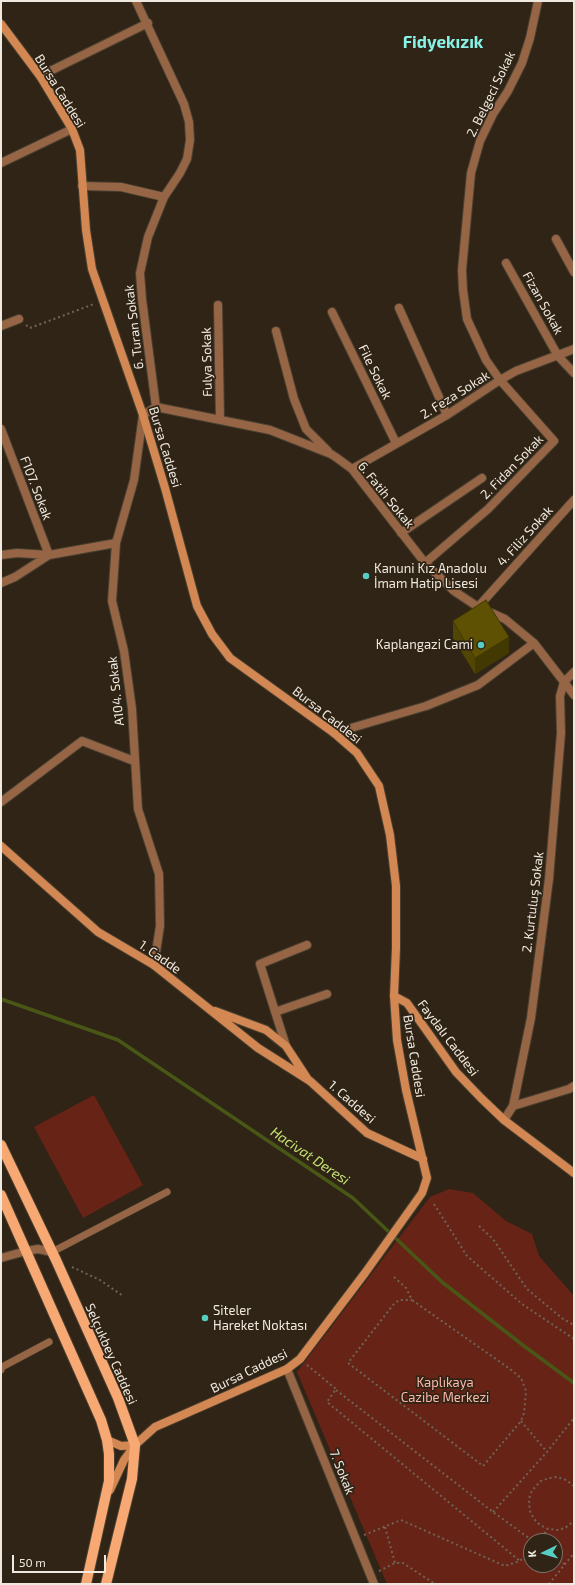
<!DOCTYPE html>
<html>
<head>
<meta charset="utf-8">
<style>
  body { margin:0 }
  #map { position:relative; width:575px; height:1585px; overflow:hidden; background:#2f2415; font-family:"Exo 2",sans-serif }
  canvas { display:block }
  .frame { position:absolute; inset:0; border:2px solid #f0e9df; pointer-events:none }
  .north { position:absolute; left:523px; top:1533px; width:40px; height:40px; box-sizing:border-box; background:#2f2415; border:1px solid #7c7366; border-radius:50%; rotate:265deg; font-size:11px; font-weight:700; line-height:16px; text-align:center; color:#f0e9df }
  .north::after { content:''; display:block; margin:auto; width:14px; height:18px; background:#56cec4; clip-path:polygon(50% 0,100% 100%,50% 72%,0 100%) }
  .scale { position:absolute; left:12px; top:1555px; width:94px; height:18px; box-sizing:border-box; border:2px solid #f0e9df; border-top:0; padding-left:5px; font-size:12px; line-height:14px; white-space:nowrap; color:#f0e9df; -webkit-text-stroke:3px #2f2415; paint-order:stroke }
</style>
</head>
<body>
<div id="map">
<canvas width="575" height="1585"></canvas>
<div class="frame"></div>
<div class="north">K</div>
<div class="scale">50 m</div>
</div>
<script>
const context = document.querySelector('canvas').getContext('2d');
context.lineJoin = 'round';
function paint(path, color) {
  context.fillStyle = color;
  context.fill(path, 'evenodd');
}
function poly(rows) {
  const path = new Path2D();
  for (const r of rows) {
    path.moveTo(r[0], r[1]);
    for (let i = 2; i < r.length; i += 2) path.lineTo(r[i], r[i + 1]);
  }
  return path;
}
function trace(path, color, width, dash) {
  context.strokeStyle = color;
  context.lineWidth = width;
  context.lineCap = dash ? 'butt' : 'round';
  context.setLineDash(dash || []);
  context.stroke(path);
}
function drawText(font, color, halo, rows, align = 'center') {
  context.font = font + ' "Exo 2",sans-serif';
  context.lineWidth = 3.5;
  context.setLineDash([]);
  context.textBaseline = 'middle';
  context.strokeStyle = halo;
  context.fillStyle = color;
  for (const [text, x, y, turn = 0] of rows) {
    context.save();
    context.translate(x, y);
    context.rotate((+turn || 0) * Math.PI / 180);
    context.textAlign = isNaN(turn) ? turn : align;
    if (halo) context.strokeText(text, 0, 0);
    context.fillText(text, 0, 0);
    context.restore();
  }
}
paint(poly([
  [94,1095,143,1185,83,1218,34,1127],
  [449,1189,473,1193,506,1221,532,1234,539,1256,574,1296,574,1584,387,1584,297,1372,430,1197],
  [531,1541,555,1541,555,1565,531,1565]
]), '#682317');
trace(poly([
  [1,999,118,1040,353,1198,442,1282,524,1346,574,1383]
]), '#495716', 3.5);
const lane = poly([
  [52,1252,167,1192],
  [1,1370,2,1367,49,1342]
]);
const street = poly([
  [136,1,184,104,189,122,190,140,187,159,180,173,164,197,148,237,140,273,142,299,156,407],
  [40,76,148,23],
  [1,163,72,129],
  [82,186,121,187,164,197],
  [556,239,574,272],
  [506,263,558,356,574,373],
  [218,305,220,419],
  [399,308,447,415],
  [332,312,396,443],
  [1,326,19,319],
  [276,331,294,399,306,429,328,451],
  [1,429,49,555,17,553,1,555],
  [352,469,447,415,500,380,516,371,574,349],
  [401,533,482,478],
  [425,563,488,509,554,441,500,380,486,360,467,319,463,290,462,270,471,173,480,141,493,114,508,91,522,63,530,38,538,1],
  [1,583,15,577,49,555,116,543],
  [478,607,574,500],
  [334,733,426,706,478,685,534,643],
  [1,802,82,741,134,761],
  [154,965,160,926,159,874,138,809,132,709,124,651,112,601,116,543,134,480,143,415,156,407,270,430,331,454,337,458,352,469,425,563,454,591,478,607,505,619,534,643,574,695],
  [275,1012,327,994],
  [286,1046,260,964,307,945],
  [513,1106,569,1089,574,1086],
  [504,1120,513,1106,531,1018,549,879,561,733,560,696,564,682,574,672],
  [1,1258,26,1251,38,1249,52,1252],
  [287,1369,374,1584]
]);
const secondary = poly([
  [1,24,40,76,72,129,80,150,86,230,92,269,143,415,165,488,197,606,212,634,230,658,334,733,357,753,379,786,390,835,396,886,396,948,394,996,397,1040,406,1090,427,1178,422,1193,365,1273,300,1359,287,1369,155,1427,135,1445,124,1460,110,1490],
  [1,846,98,932,154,965,258,1048,310,1081,367,1133,423,1159],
  [394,996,407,1003,456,1072,481,1098,504,1120,574,1173],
  [215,1011,266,1030,286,1046,307,1078],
  [107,1440,121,1446,135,1445]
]);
const primary = poly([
  [1,1145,56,1260,118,1398,135,1445,132,1479,106,1584],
  [1,1195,101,1420,107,1440,109,1454,109,1481,86,1584]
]);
trace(lane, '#4a4031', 8);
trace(street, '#4a4031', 10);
trace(secondary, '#4a4031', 10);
trace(primary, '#4a4031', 12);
trace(poly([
  [26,325,30,328,94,304],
  [434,1204,467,1256,522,1304,574,1339],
  [479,1226,493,1239,527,1289,563,1319,574,1325],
  [72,1267,100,1280,123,1296],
  [394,1277,406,1288,412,1300,510,1369,521,1378,526,1391,524,1413,521,1421,483,1466,348,1363,393,1305,399,1300,412,1300],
  [307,1365,336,1389,327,1402,520,1561],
  [336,1390,493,1512,533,1541],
  [521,1421,547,1452],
  [574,1486,566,1480,557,1477,549,1478,541,1481,535,1487,530,1494,529,1503,530,1511,534,1519,540,1525,548,1529,557,1530,565,1528,574,1521],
  [493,1512,547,1452,574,1418],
  [385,1527,395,1563],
  [364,1535,401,1520,505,1566,520,1561,531,1549],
  [538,1541,548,1529],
  [555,1557,564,1564],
  [379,1571,395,1563,403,1563,435,1584],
  [549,1584,574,1553]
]), '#6e6457', 2, [2, 3]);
trace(lane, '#956545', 7);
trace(street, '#956545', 8);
trace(secondary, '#d38753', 8);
trace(primary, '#f7a873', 10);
paint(poly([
  [453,621,509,653,475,674,453,638]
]), '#514603');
paint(poly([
  [509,637,509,653,475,674,475,658]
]), '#423902');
const building = poly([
  [486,600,509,637,475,658,453,621,486,600]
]);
paint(building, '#5e5103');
trace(building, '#423902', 1);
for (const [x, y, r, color] of [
  [366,576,4,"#56cec4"],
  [481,645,4,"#56cec4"],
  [205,1318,4,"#56cec4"]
]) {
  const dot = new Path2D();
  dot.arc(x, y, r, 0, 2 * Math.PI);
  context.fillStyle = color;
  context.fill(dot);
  trace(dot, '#2f2415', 1.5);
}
drawText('13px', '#f0e9df', '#2f2415', [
  ["Bursa Caddesi",60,91,58],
  ["2. Belgeci Sokak",491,94,-64],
  ["Fizan Sokak",543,303,61],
  ["6. Turan Sokak",134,327,-97],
  ["Fulya Sokak",207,362,-91],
  ["File Sokak",375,372,64],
  ["2. Feza Sokak",455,395,-32],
  ["Bursa Caddesi",165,447,73],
  ["2. Fidan Sokak",512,467,-46],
  ["F107. Sokak",36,488,69],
  ["6. Fatih Sokak",386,495,51],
  ["4. Filiz Sokak",525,536,-48],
  ["A104. Sokak",116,691,-96],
  ["Bursa Caddesi",327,715,38],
  ["2. Kurtuluş Sokak",533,902,-83],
  ["1. Cadde",160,957,35],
  ["Faydalı Caddesi",448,1038,53],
  ["Bursa Caddesi",414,1056,81],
  ["1. Caddesi",352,1102,41],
  ["Selçukbey Caddesi",111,1354,66],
  ["Bursa Caddesi",249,1371,-26],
  ["7. Sokak",342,1472,68]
]);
drawText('13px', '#f0e9df', '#2f2415', [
  ["Kanuni Kız Anadolu",374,569],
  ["İmam Hatip Lisesi",374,584],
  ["Kaplangazi Cami",473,645,"right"],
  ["Siteler",213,1311],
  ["Hareket Noktası",213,1326]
], 'left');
drawText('13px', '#fdb7a9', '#2f2415', [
  ["Kaplıkaya",445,1383],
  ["Cazibe Merkezi",445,1398]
]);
drawText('italic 14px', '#c5e172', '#2f2415', [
  ["Hacivat Deresi",310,1156,34]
]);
drawText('bold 17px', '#88f2e8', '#2f2415', [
  ["Fidyekızık",443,42]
]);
</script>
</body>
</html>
